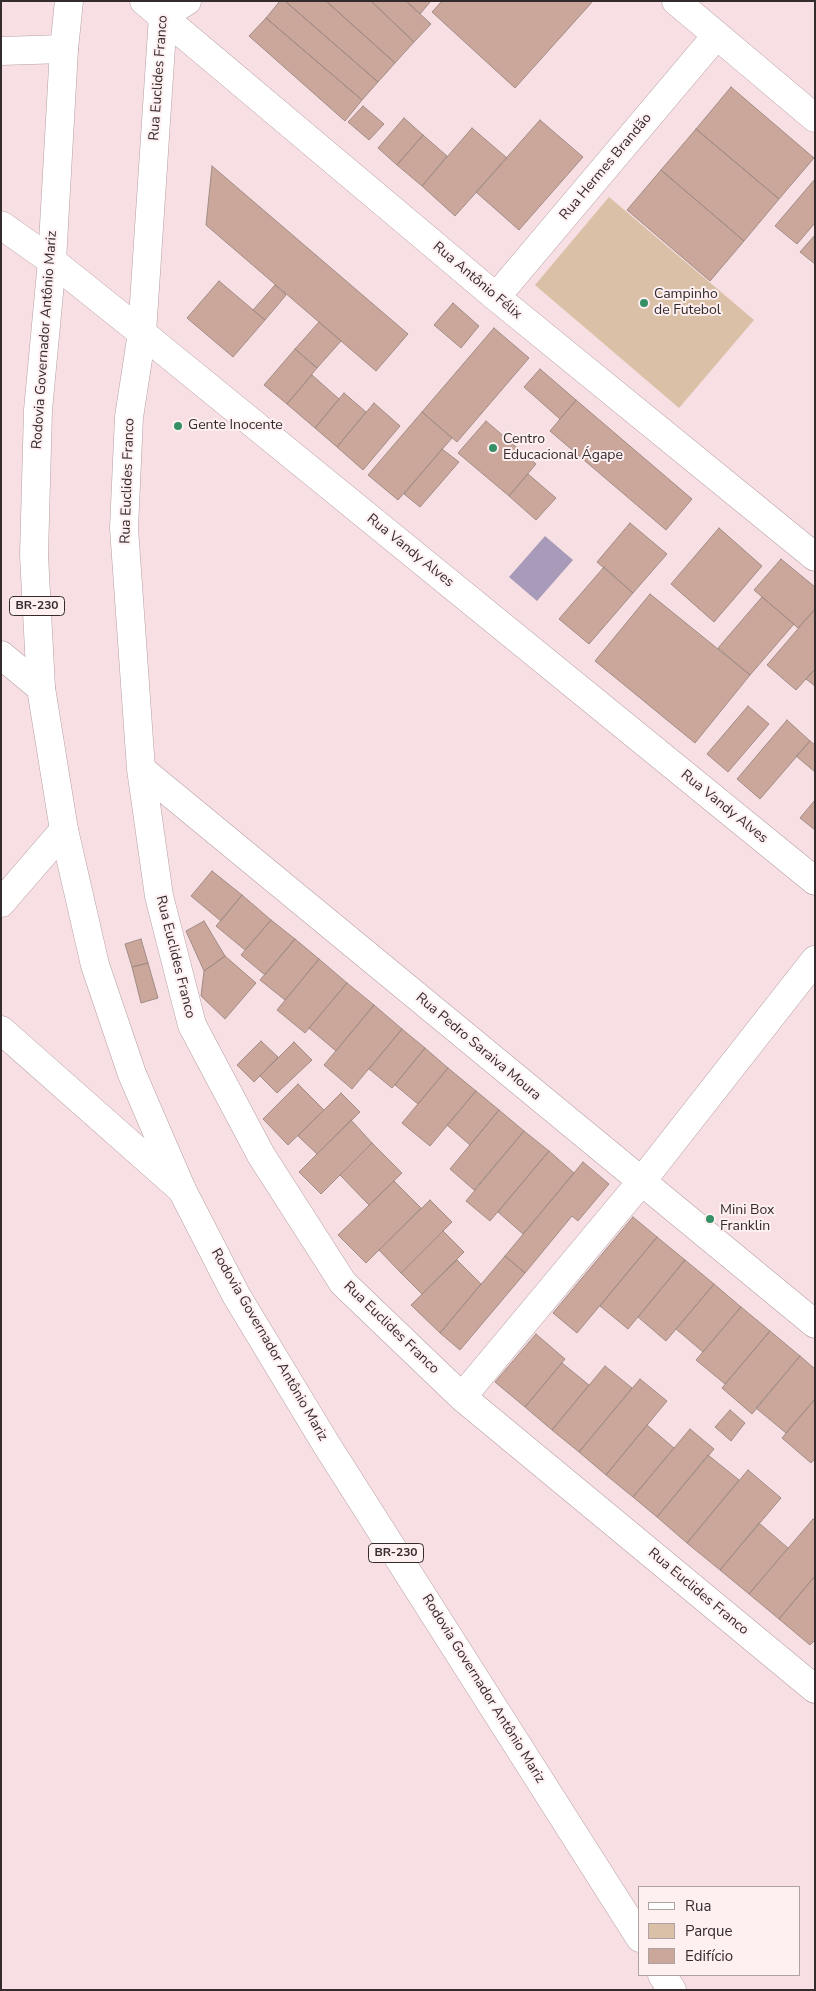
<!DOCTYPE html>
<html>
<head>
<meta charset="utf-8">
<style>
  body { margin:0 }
  #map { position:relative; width:816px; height:1991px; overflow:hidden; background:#f7dfe3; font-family:"Nunito Sans",sans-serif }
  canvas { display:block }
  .frame { position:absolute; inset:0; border:2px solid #342b2c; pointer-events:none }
  .legend { position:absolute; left:638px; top:1886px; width:162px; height:90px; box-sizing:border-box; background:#feeff1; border:1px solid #ada1a2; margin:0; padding:6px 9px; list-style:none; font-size:15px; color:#342b2c }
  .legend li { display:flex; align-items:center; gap:10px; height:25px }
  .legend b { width:25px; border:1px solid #ada1a2 }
</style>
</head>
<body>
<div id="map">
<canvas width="816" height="1991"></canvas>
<div class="frame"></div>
<ul class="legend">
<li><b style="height:6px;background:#fff"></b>Rua</li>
<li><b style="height:14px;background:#d9c0a6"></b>Parque</li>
<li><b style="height:14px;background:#caa69b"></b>Edifício</li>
</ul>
</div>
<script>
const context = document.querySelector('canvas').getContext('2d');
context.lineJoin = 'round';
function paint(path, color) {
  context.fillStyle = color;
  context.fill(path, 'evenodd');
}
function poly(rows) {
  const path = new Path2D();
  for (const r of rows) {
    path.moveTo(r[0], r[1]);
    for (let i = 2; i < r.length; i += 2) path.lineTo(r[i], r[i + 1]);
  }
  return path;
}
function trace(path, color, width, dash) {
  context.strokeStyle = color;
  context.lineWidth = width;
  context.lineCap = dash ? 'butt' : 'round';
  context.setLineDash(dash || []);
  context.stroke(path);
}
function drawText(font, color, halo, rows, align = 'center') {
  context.font = font + ' "Nunito Sans",sans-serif';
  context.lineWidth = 4;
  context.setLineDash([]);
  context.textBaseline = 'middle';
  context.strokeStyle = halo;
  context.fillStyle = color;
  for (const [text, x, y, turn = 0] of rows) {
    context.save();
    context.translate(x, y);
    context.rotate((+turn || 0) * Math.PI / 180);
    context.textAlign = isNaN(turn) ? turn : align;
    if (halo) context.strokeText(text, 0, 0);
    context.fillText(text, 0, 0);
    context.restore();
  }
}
paint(poly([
  [609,197,754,320,679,408,535,285]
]), '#d9c0a6');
paint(poly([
  [545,536,573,560,537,601,509,577]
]), '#a89bb9');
const building = poly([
  [280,1,285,1,378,82,362,100,266,18,280,1],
  [285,1,326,1,395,63,378,82,285,1],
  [326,1,371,1,414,42,395,63,326,1],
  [371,1,406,1,431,24,414,42,371,1],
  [406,1,431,1,420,14,406,1],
  [442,1,593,1,515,88,432,12,442,1],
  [266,18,362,100,345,121,249,36,266,18],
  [731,87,814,158,779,199,696,129,731,87],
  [363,106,384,124,369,140,348,122,363,106],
  [404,118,423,135,397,165,378,148,404,118],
  [540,120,583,157,519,230,476,192,540,120],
  [472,128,507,158,455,216,422,186,472,128],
  [696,129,779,199,744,241,661,170,696,129],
  [423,135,447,156,422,186,397,165,423,135],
  [212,166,408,334,376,371,206,225,212,166],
  [661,170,744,241,710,281,627,210,661,170],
  [815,179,815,223,797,244,775,226,815,179],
  [815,235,815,264,800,252,815,235],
  [219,281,265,320,233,357,187,318,219,281],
  [275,285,286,295,265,320,253,310,275,285],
  [453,303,479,326,461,348,434,325,453,303],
  [319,322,341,341,317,368,295,349,319,322],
  [494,328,529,358,457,442,422,412,494,328],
  [295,349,317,368,287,404,264,385,295,349],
  [540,369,576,400,560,419,524,387,540,369],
  [312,375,339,399,315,428,287,404,312,375],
  [344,393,366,412,337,447,315,428,344,393],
  [576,400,692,499,666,530,550,431,576,400],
  [374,403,400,426,363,470,337,447,374,403],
  [422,412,452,438,398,500,368,475,422,412],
  [486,421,536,464,509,496,458,453,486,421],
  [442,449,459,462,420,507,404,494,442,449],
  [528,474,556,498,536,520,509,496,528,474],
  [630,523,667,554,633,593,597,562,630,523],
  [719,528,762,566,714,622,671,584,719,528],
  [781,559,815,587,815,609,798,628,754,590,781,559],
  [604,567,633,593,589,644,559,619,604,567],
  [650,594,750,675,695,743,595,661,650,594],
  [762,597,794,624,750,675,718,648,762,597],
  [815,609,815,669,796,690,767,665,815,609],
  [815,669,815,686,806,679,815,669],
  [748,706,769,724,728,772,707,754,748,706],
  [787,720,810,741,760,799,737,779,787,720],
  [810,741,815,745,815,772,796,756,810,741],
  [815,800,815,830,800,818,815,800],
  [212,871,242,895,221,921,191,896,212,871],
  [242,895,271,920,245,950,216,926,242,895],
  [271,920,295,939,265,975,241,955,271,920],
  [204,921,225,956,204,971,186,931,204,921],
  [141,939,148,963,132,967,125,944,141,939],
  [295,939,319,959,285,1000,260,980,295,939],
  [225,956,256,983,225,1019,201,996,204,971,225,956],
  [319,959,347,983,305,1033,277,1010,319,959],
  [148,963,158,998,141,1003,132,967,148,963],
  [347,983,374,1005,336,1051,309,1028,347,983],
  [374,1005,402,1029,352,1089,324,1065,374,1005],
  [402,1029,425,1048,392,1088,369,1069,402,1029],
  [261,1041,278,1057,254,1082,237,1065,261,1041],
  [294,1042,312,1060,277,1093,260,1076,294,1042],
  [425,1048,448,1068,418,1104,395,1085,425,1048],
  [448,1068,476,1091,430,1146,402,1123,448,1068],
  [298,1084,324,1110,288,1145,263,1119,298,1084],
  [476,1091,499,1110,470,1145,447,1125,476,1091],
  [341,1093,360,1112,317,1154,298,1136,341,1093],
  [499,1110,524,1131,474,1190,450,1169,499,1110],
  [351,1120,372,1143,321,1194,299,1172,351,1120],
  [524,1131,549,1151,490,1221,466,1201,524,1131],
  [372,1143,402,1173,369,1205,340,1175,372,1143],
  [549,1151,574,1173,523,1234,498,1212,549,1151],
  [583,1162,609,1184,578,1221,572,1216,525,1273,505,1256,583,1162],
  [394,1181,421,1208,366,1263,338,1235,394,1181],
  [430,1200,452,1222,401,1273,379,1250,430,1200],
  [633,1217,657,1237,577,1333,553,1313,633,1217],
  [443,1231,464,1252,422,1294,401,1273,443,1231],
  [657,1237,685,1260,628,1329,600,1306,657,1237],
  [505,1256,525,1273,460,1350,440,1333,505,1256],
  [457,1260,481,1284,440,1333,411,1305,457,1260],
  [685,1260,714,1284,666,1341,638,1317,685,1260],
  [714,1284,741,1307,703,1352,676,1329,714,1284],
  [741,1307,770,1331,725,1384,696,1360,741,1307],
  [770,1331,800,1356,752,1414,722,1388,770,1331],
  [536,1334,565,1359,525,1407,495,1382,536,1334],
  [800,1356,815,1369,815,1399,786,1433,756,1408,800,1356],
  [562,1363,589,1385,552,1430,525,1407,562,1363],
  [605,1366,632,1388,579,1452,552,1430,605,1366],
  [640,1379,667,1401,606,1475,579,1452,640,1379],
  [815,1399,815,1459,811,1463,782,1438,815,1399],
  [730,1410,745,1423,731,1441,715,1427,730,1410],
  [647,1425,674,1448,633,1497,606,1475,647,1425],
  [690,1429,714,1449,657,1517,633,1497,690,1429],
  [708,1455,739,1480,687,1543,657,1517,708,1455],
  [748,1470,781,1498,720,1570,687,1543,748,1470],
  [813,1519,815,1521,815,1576,779,1619,749,1594,813,1519],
  [759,1523,788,1548,749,1594,720,1570,759,1523],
  [815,1576,815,1640,810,1645,779,1619,815,1576]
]);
paint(building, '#caa69b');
trace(building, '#a18c86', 1);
const street = poly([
  [164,1,142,333,129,417,124,528,141,769,159,896,192,1025,261,1155,343,1283,462,1397,815,1689],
  [676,1,815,118],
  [163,16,187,1],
  [1,51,64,49],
  [1,225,52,261,142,333,815,881],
  [496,297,716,36],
  [1,655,41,688],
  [141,769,815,1324],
  [1,903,64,830],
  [1,1030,182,1190],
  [462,1397,641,1182,815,960]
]);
const secondary = poly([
  [144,1,496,297,815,557]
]);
const highway = poly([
  [69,1,64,49,52,261,38,410,34,555,41,688,64,830,95,965,132,1074,182,1190,236,1295,326,1444,640,1938],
  [662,1975,672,1990]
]);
trace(street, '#b69fa3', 29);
trace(secondary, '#b69fa3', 29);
trace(highway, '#b69fa3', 29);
trace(street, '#fff', 28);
trace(secondary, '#fff', 28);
trace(highway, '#fff', 28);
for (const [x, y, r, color] of [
  [644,303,5,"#359066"],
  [178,426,5,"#359066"],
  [493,448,5,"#359066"],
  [710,1219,5,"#359066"]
]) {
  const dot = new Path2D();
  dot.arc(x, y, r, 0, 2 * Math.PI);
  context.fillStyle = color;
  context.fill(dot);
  trace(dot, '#feeff1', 2);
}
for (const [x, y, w] of [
  [37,606,55],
  [396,1553,55]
]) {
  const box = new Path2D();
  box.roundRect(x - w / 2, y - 9.5, w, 19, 4);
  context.fillStyle = '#feeff1';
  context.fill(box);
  trace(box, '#342b2c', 1);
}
drawText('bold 12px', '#342b2c', null, [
  ["BR-230",37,606],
  ["BR-230",396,1553]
]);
drawText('14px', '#342b2c', '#feeff1', [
  ["Rua Euclides Franco",159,78,-86],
  ["Rua Hermes Brandão",606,167,-50],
  ["Rua Antônio Félix",477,281,40],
  ["Rodovia Governador Antônio Mariz",45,340,-86],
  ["Rua Euclides Franco",128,481,-88],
  ["Rua Vandy Alves",410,551,39],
  ["Rua Vandy Alves",724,807,39],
  ["Rua Euclides Franco",175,957,76],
  ["Rua Pedro Saraiva Moura",478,1047,40],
  ["Rua Euclides Franco",391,1328,44],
  ["Rodovia Governador Antônio Mariz",269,1345,60],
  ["Rua Euclides Franco",698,1592,40],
  ["Rodovia Governador Antônio Mariz",483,1689,58]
]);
drawText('14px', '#342b2c', '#feeff1', [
  ["Campinho",654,295],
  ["de Futebol",654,311],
  ["Gente Inocente",188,426],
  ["Centro",503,440],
  ["Educacional Ágape",503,456],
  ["Mini Box",720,1211],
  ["Franklin",720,1227]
], 'left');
</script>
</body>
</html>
